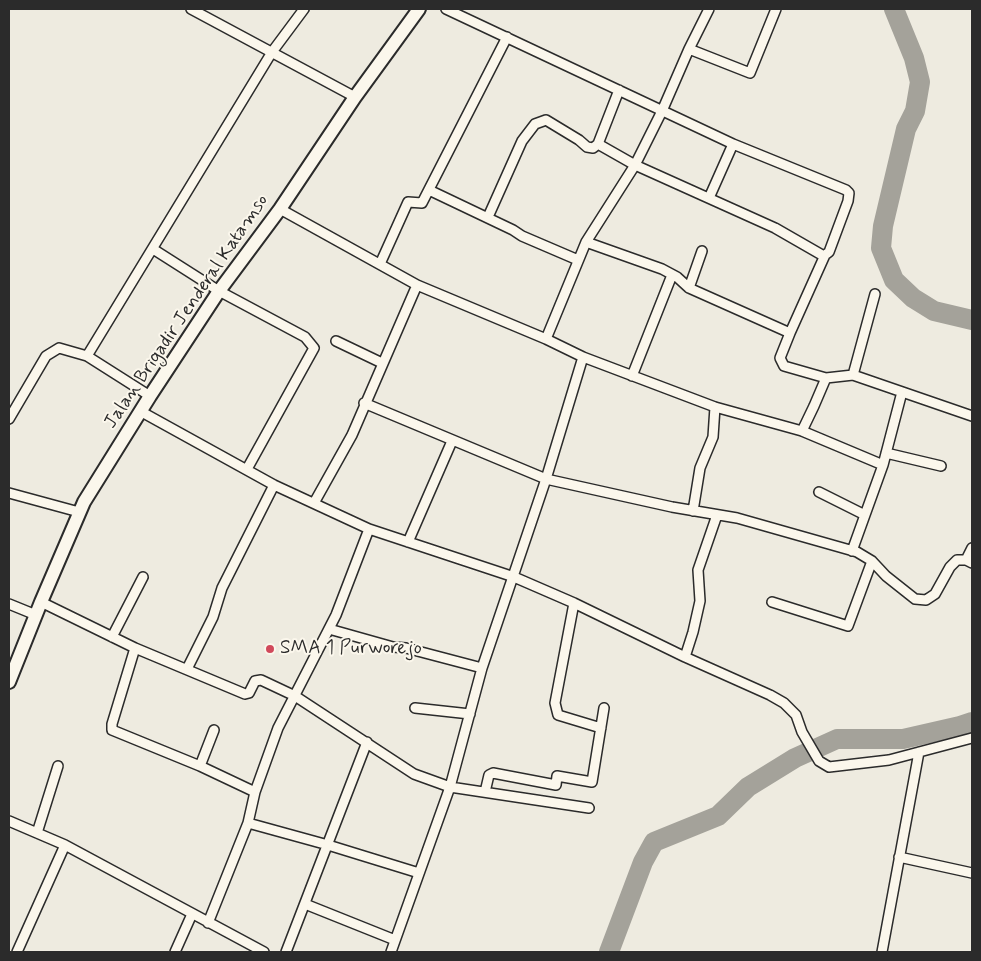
<!DOCTYPE html>
<html>
<head>
<meta charset="utf-8">
<style>
  body { margin:0 }
  #map { position:relative; width:981px; height:961px; overflow:hidden; background:#eeebe0; font-family:Mynerve,sans-serif }
  canvas { display:block }
  .frame { position:absolute; inset:0; border:10px solid #2b2b2b; pointer-events:none }
</style>
</head>
<body>
<div id="map">
<canvas width="981" height="961"></canvas>
<div class="frame"></div>
</div>
<script>
const context = document.querySelector('canvas').getContext('2d');
context.lineJoin = 'round';
function poly(rows) {
  const path = new Path2D();
  for (const r of rows) {
    path.moveTo(r[0], r[1]);
    for (let i = 2; i < r.length; i += 2) path.lineTo(r[i], r[i + 1]);
  }
  return path;
}
function trace(path, color, width, dash) {
  context.strokeStyle = color;
  context.lineWidth = width;
  context.lineCap = dash ? 'butt' : 'round';
  context.setLineDash(dash || []);
  context.stroke(path);
}
function drawText(font, color, halo, rows, align = 'center') {
  context.font = font + ' Mynerve,sans-serif';
  context.lineWidth = 4;
  context.setLineDash([]);
  context.textBaseline = 'middle';
  context.strokeStyle = halo;
  context.fillStyle = color;
  for (const [text, x, y, turn = 0] of rows) {
    context.save();
    context.translate(x, y);
    context.rotate((+turn || 0) * Math.PI / 180);
    context.textAlign = isNaN(turn) ? turn : align;
    if (halo) context.strokeText(text, 0, 0);
    context.fillText(text, 0, 0);
    context.restore();
  }
}
trace(poly([
  [894,9,914,58,920,82,915,111,906,129,883,226,881,248,894,280,913,298,934,311,972,320],
  [609,952,643,862,654,842,718,816,748,787,795,758,837,739,903,739,960,726,972,722]
]), '#a4a29a', 20);
const minor = poly([
  [191,9,355,97],
  [446,9,733,144,846,190,849,193,848,201,829,252,825,255,822,255,775,228,635,165,598,144],
  [689,49,750,73,776,9],
  [429,190,513,230,522,236,578,260],
  [709,198,733,144],
  [280,209,417,285,546,339,583,357,715,407,802,431,883,465],
  [488,217,522,141,535,124,546,120,579,140,587,147,593,148,598,144,619,90],
  [586,242,662,269,677,277,689,288,790,333,780,358,784,366,826,378,853,375,972,416],
  [153,249,219,291,305,337,314,348,247,469],
  [380,264,408,202,422,203,507,37],
  [689,288,702,251],
  [790,333,825,255],
  [546,339,586,242,635,165,662,111,689,49,709,9],
  [336,341,382,363],
  [87,356,272,52,304,9],
  [853,375,875,294],
  [632,376,672,275],
  [364,403,546,479,672,507,737,518,857,552,872,561,886,576,915,599,926,600,935,594,950,567,957,560,966,560,972,563],
  [140,411,274,485,369,529,514,577,574,603,685,657,770,695,784,703,796,715,802,732,819,761,829,767,889,760,972,738],
  [9,419,46,356,59,348,87,356,150,396],
  [802,431,814,406,826,378],
  [886,453,941,466],
  [819,492,865,515],
  [9,493,79,512],
  [314,503,352,435,417,285],
  [693,511,700,468,713,437,715,407],
  [408,542,452,441],
  [852,551,883,465,902,392],
  [966,560,972,548],
  [41,602,135,648,245,694,249,693,255,681,261,680,295,696,414,774,450,787,589,808],
  [772,602,848,626,872,561],
  [574,603,555,703,558,715,601,728],
  [9,604,36,615],
  [329,629,393,647,406,648,482,668],
  [112,637,143,577],
  [135,648,112,724,112,730,200,766,255,792,248,823,328,845,419,873],
  [685,657,693,632,700,601,698,570,717,515],
  [187,669,213,617,222,588,274,485],
  [415,708,470,714],
  [200,766,214,730],
  [255,792,278,728,336,615,369,529],
  [485,792,489,775,493,773,556,785,557,776,592,782,604,708],
  [9,821,65,845,264,952],
  [37,833,58,766],
  [899,857,972,873],
  [305,904,395,940],
  [208,923,248,823],
  [17,952,65,845],
  [175,952,192,914],
  [286,952,367,742],
  [391,952,450,787,482,668,546,479,583,357],
  [882,952,919,752]
]);
const secondary = poly([
  [9,682,41,602,84,502,150,396,219,291,280,209,355,97,419,9]
]);
trace(minor, '#2b2b2b', 12);
trace(secondary, '#2b2b2b', 16);
trace(minor, '#fbf7ec', 9);
trace(secondary, '#fbf7ec', 12);
for (const [x, y, r, color] of [
  [270,649,5,"#d1495b"]
]) {
  const dot = new Path2D();
  dot.arc(x, y, r, 0, 2 * Math.PI);
  context.fillStyle = color;
  context.fill(dot);
  trace(dot, '#fbf7ec', 2);
}
drawText('19px', '#2b2b2b', '#fbf7ec', [
  ["Jalan Brigadir Jenderal Katamso",187,312,-56]
]);
drawText('19px', '#2b2b2b', '#fbf7ec', [
  ["SMA 1 Purworejo",280,649]
], 'left');
</script>
</body>
</html>
